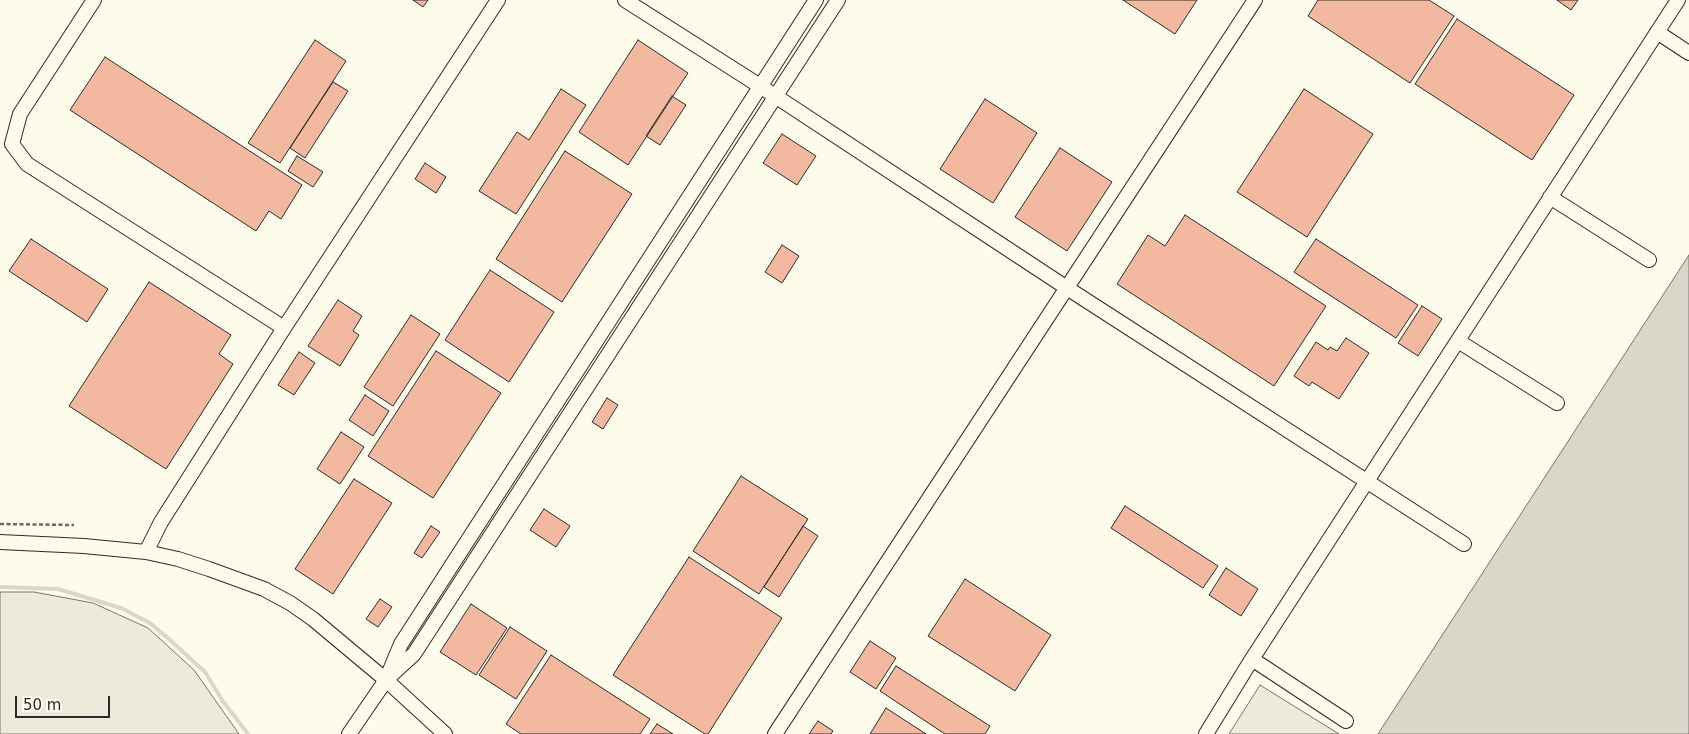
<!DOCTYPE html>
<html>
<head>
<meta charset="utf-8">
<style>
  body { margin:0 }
  #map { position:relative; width:1689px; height:734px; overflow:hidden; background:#fdfbea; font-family:"DejaVu Sans",sans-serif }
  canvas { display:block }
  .scale { position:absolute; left:15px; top:696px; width:95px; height:22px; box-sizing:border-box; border:2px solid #2b2b2b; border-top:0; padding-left:6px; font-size:15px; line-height:18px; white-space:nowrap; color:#2b2b2b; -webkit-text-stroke:4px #fdfbea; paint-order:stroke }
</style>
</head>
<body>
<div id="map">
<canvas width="1689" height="734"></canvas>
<div class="scale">50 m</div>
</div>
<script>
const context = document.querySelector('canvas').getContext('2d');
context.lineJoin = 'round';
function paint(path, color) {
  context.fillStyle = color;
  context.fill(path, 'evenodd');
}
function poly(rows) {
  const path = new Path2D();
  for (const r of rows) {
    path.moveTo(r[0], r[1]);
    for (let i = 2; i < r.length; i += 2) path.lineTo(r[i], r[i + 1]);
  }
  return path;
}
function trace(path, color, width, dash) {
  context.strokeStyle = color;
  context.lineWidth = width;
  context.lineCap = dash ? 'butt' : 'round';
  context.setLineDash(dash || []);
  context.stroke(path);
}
const green = poly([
  [34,592,93,603,148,628,194,670,239,734,0,734,0,592,34,592]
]);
paint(green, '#ecebdb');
trace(green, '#74746e', 1);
const parking = poly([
  [1260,685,1339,734,1229,734,1260,685]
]);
paint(parking, '#eceadb');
trace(parking, '#74746e', 1);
const water = poly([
  [1689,255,1689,734,1378,734,1689,255]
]);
paint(water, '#d8d7c9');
trace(water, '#74746e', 1);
trace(poly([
  [0,587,58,589,121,608,150,623,170,640,205,672,222,700,248,734]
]), '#d8d7c9', 4);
const building = poly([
  [413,0,428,0,423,7,413,0],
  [1123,0,1197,0,1175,34,1123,0],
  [1318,0,1429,0,1454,16,1410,83,1308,16,1318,0],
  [1557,0,1578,0,1571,10,1557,0],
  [1457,19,1574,95,1532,160,1415,84,1457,19],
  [315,40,346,61,280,163,248,143,315,40],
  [638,40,688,73,628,165,579,132,638,40],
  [105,57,302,185,281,219,269,211,256,231,70,110,105,57],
  [333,82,348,91,305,158,290,148,333,82],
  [561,89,586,105,516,214,479,191,517,132,529,140,561,89],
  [1304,89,1373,134,1307,237,1237,192,1304,89],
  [672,96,686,105,660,145,646,136,672,96],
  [985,99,1037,133,993,203,940,169,985,99],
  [782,134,816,156,797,185,763,163,782,134],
  [1060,148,1112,182,1067,251,1015,217,1060,148],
  [565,151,632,194,562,302,496,259,565,151],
  [297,156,323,172,313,187,288,171,297,156],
  [425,163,446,177,436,193,415,179,425,163],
  [1185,215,1326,306,1274,386,1117,284,1148,235,1165,246,1185,215],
  [31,239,108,289,87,322,9,271,31,239],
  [1316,239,1418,305,1396,338,1294,272,1316,239],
  [782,245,799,256,782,283,765,272,782,245],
  [490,270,554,312,509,382,445,340,490,270],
  [149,282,231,335,219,354,233,364,166,469,69,406,149,282],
  [338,300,362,316,353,331,359,335,340,366,308,346,338,300],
  [1422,306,1442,319,1418,356,1398,343,1422,306],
  [411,315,440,334,393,406,364,387,411,315],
  [1346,338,1369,353,1339,399,1312,382,1309,386,1294,376,1316,342,1328,350,1330,347,1337,351,1346,338],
  [436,351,501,393,433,498,368,456,436,351],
  [299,352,315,363,294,395,278,385,299,352],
  [365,395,389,411,373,436,349,420,365,395],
  [607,398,618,405,603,429,592,422,607,398],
  [341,432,364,447,340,484,317,469,341,432],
  [741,476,808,519,759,594,693,551,741,476],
  [354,479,392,503,333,594,295,569,354,479],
  [1125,506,1218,566,1203,588,1111,528,1125,506],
  [544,509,570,526,556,547,530,530,544,509],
  [431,526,440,532,422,558,414,553,431,526],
  [803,526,818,536,779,597,764,587,803,526],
  [689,557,782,618,708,734,705,734,613,675,689,557],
  [1226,568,1258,589,1241,616,1209,595,1226,568],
  [965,579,1051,635,1015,691,928,636,965,579],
  [380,599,392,607,378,627,366,619,380,599],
  [471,604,507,628,476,675,440,652,471,604],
  [510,627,547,651,516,699,479,675,510,627],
  [870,641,896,658,876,689,850,672,870,641],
  [551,655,650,719,640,734,521,734,506,724,551,655],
  [896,666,990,726,985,734,945,734,880,691,896,666],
  [886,708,926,734,870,734,886,708],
  [818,721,833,731,831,734,809,734,818,721],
  [657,724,673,734,650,734,657,724]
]);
paint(building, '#f2b8a0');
trace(building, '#2b2b2b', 1);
const minor = poly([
  [94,0,20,114,12,144,27,164,284,328],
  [625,0,760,86,1067,288,1464,544],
  [1657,32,1689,53],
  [1550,197,1649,260],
  [1458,341,1557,403],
  [0,542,84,546,146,552,178,559,209,569,264,589,290,603,313,619,386,680,445,734],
  [146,552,161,522,284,328,498,0],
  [1252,659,1346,721],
  [390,676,414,654,838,0],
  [349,734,386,680,401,644,816,0],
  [775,734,1255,0],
  [1206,734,1252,659,1678,0]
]);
trace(minor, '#2b2b2b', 16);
trace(poly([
  [0,524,74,525]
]), '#6a6964', 2.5, [4, 2.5]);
trace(minor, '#fdfbea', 14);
</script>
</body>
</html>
